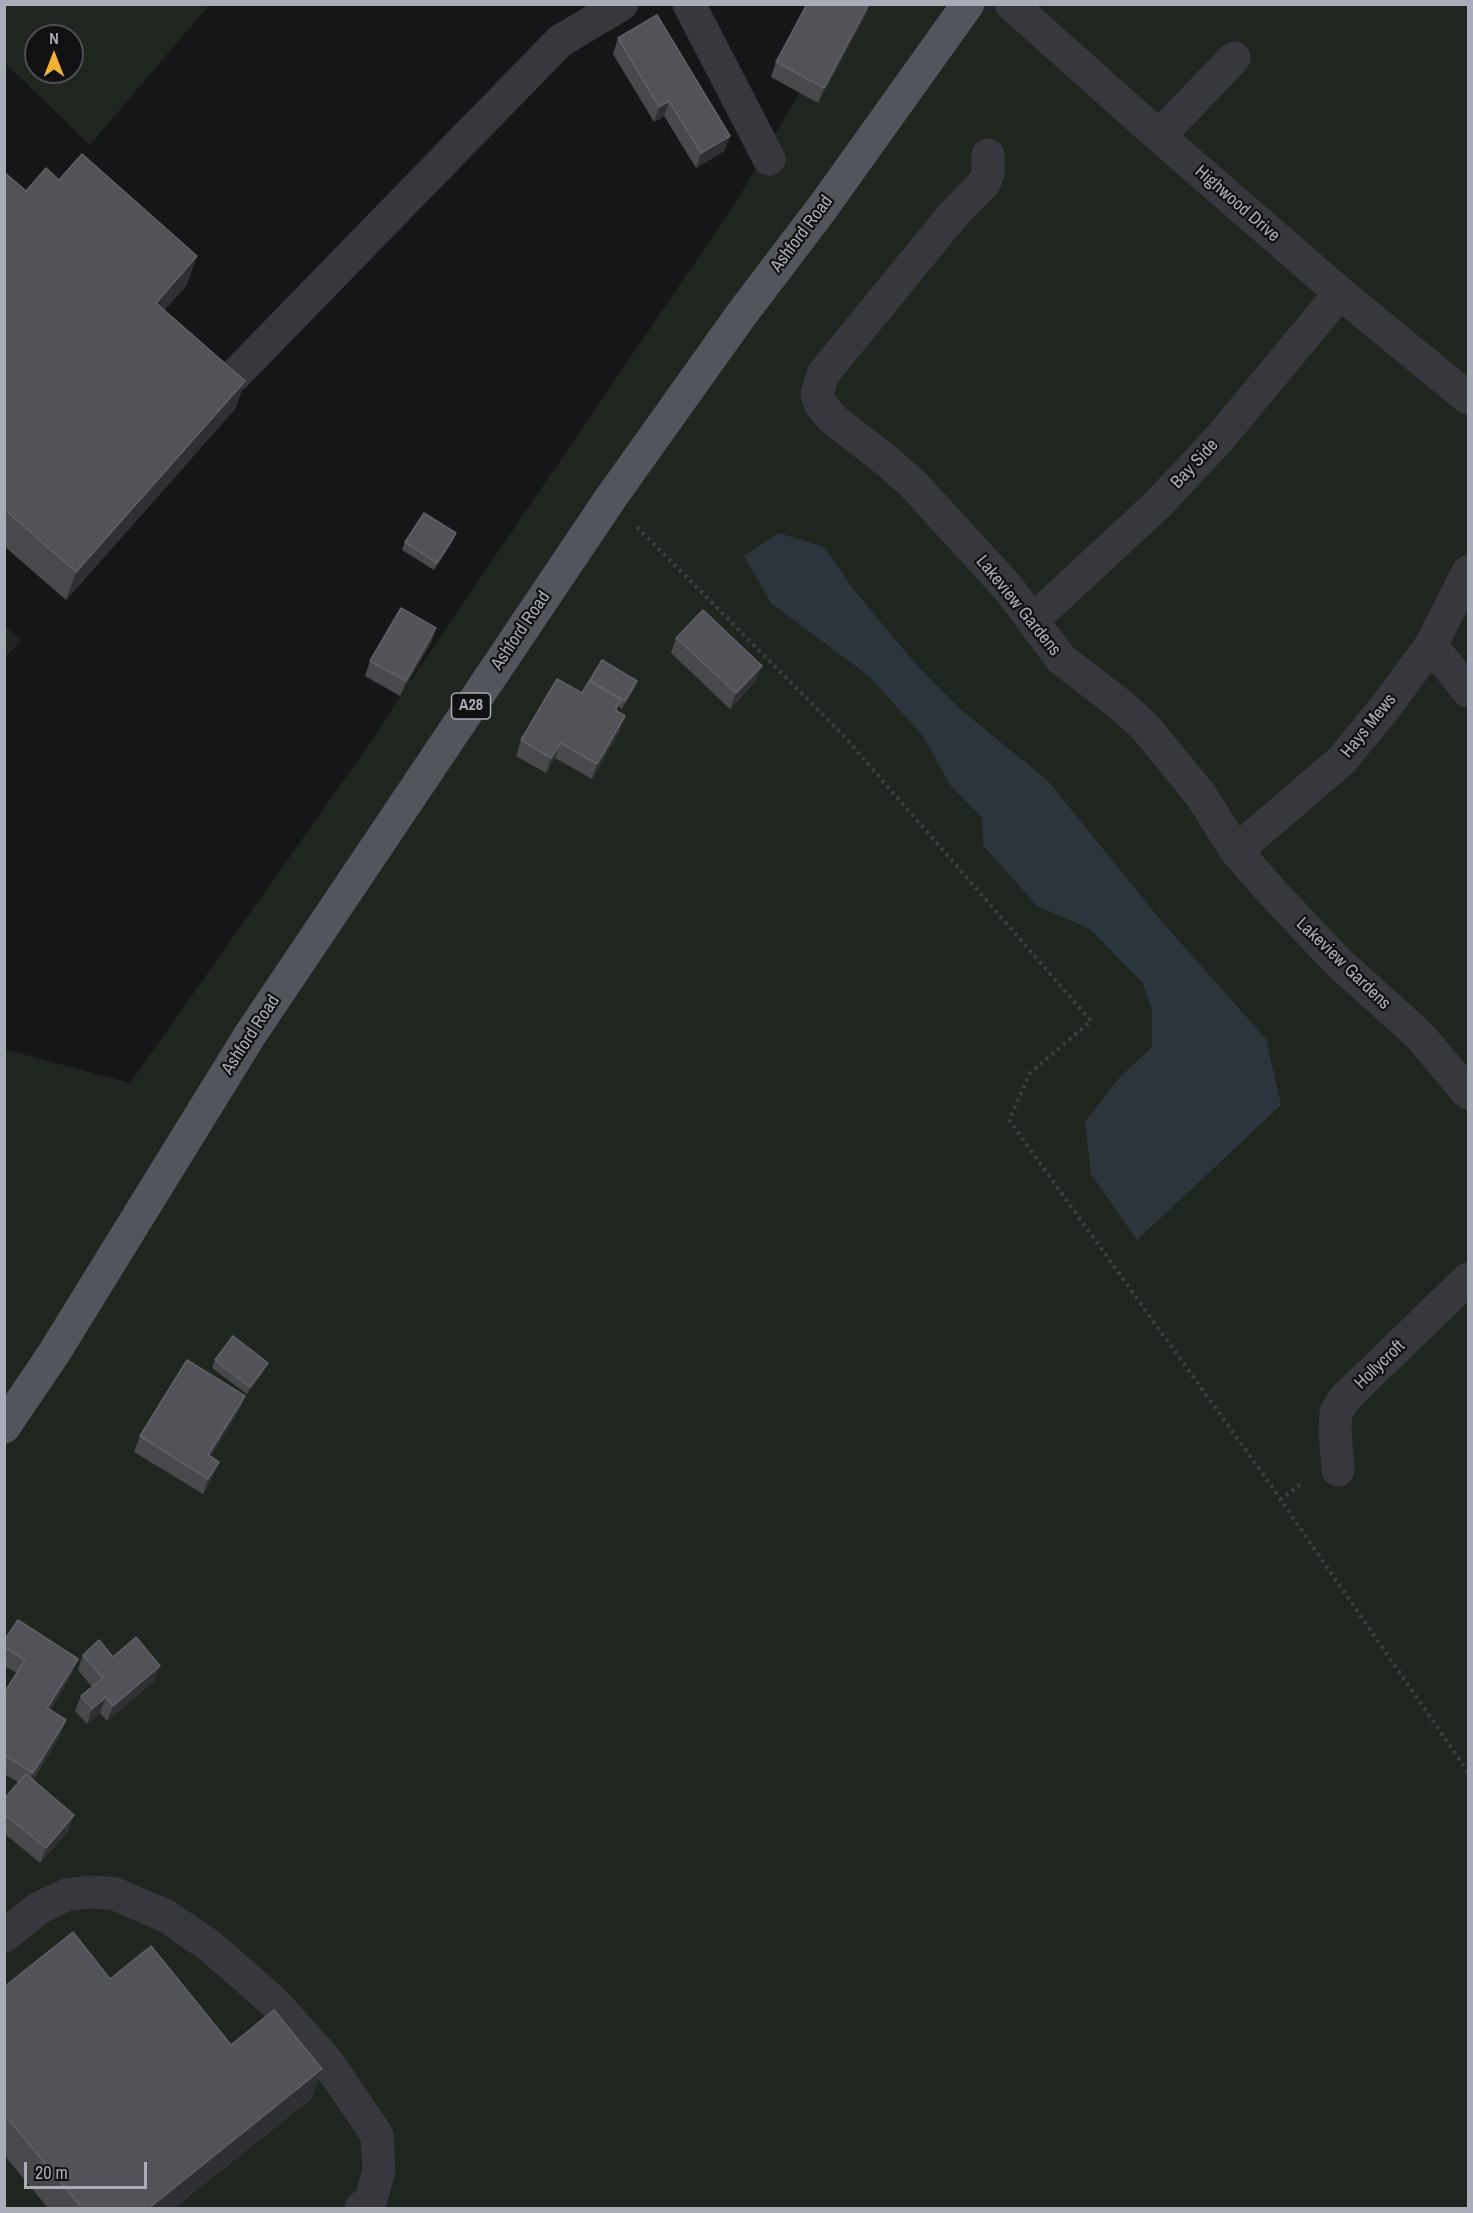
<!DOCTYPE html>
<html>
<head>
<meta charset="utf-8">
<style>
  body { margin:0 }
  #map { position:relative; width:1473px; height:2213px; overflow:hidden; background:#161618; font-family:"Archivo Narrow",sans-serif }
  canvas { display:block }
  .frame { position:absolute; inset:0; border:6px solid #a8adb8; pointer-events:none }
  .north { position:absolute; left:24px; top:24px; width:60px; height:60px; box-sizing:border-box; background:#111113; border:2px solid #4d4f55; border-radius:50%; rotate:0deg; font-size:16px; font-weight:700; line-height:24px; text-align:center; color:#a8adb8 }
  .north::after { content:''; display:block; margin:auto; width:21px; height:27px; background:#f2b134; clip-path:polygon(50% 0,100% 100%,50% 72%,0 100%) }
  .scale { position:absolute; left:24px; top:2162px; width:123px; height:27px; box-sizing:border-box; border:3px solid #a8adb8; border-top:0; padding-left:8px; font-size:18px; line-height:21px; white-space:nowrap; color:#a8adb8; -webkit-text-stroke:4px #111113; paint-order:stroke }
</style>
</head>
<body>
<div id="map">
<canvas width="1473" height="2213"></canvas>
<div class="frame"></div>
<div class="north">N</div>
<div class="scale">20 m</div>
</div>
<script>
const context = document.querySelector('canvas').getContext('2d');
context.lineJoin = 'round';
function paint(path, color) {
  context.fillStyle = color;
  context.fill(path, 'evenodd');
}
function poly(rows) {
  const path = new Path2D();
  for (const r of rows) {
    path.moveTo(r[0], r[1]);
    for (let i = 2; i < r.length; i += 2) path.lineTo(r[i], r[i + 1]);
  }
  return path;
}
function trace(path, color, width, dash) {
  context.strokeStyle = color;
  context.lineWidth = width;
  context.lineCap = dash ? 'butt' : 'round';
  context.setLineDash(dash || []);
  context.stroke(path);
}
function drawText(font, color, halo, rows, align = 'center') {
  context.font = font + ' "Archivo Narrow",sans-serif';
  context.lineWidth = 4.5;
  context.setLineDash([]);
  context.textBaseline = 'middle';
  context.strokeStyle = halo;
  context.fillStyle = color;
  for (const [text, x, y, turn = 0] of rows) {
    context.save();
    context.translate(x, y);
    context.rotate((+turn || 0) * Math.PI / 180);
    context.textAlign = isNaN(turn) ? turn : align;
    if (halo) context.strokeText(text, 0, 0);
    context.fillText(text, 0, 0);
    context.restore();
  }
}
paint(poly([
  [4,5,5,4,209,5,90,145,5,63],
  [36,36,72,36,72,72,36,72],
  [850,5,1468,5,1468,2208,5,2208,4,1049,130,1083,377,733,400,696,736,202],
  [5,626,21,640,5,658]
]), '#1e261f');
paint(poly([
  [779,533,824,547,854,590,912,660,960,709,1047,780,1163,923,1266,1039,1281,1105,1137,1240,1091,1174,1085,1122,1120,1077,1152,1047,1152,1011,1143,983,1090,929,1037,906,983,845,982,818,951,786,922,735,869,676,771,603,744,556]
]), '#2c353c');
trace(poly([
  [637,527,843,735,1091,1021,1030,1073,1009,1120,1265,1477,1468,1772],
  [1280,1500,1303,1482]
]), '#3d3f44', 4, [3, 4.5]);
trace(poly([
  [689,4,769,159],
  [1011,4,1159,136,1340,293,1468,398],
  [1159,136,1234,58],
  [988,155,988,173,985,182,952,216,823,374,817,394,821,405,834,420,887,461,913,484,1009,589,1061,659,1121,705,1145,727,1200,794,1236,851,1273,893,1337,961,1419,1035,1468,1093],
  [235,375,560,41,622,4],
  [1033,620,1158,504,1219,439,1340,293],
  [1431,645,1468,691],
  [1236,851,1342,760,1387,705,1431,645,1468,572],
  [1338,1470,1335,1431,1336,1412,1344,1399,1468,1279],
  [4,1936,39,1908,66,1895,87,1892,113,1893,166,1916,210,1946,274,2002,326,2060,377,2135,379,2171,371,2199,361,2208]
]), '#37383d', 33);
trace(poly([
  [4,1427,54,1353,250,1035,610,499,741,315,823,207,968,4]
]), '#53555c', 33);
paint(poly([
  [868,11,818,103,771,77,776,62],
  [618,38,730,136,724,151,696,168,664,116,654,122,613,54],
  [4,172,26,191,59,180,187,285,164,310,245,381,235,409,66,600,4,546],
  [456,533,453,541,434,570,402,550,405,542],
  [676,638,756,681,730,709,671,653],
  [431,643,400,696,365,676,370,661],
  [590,680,634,689,622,709,618,706,617,711,620,731,592,779,555,758,546,773,516,756,521,740,582,693],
  [215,1360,265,1370,247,1394,212,1368],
  [245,1396,239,1411,210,1457,213,1477,203,1494,134,1452,140,1436],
  [4,1641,78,1659,72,1674,50,1710,60,1735,33,1780,69,1830,40,1863,4,1833,4,1799,18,1782,4,1774,4,1693,17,1673,4,1666],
  [83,1655,113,1657,154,1681,107,1721,100,1713,87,1724,75,1711,81,1696,92,1687,78,1670],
  [110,1979,231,2045,322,2069,312,2098,174,2208,48,2208,4,2155,4,1987]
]), '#47494d');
paint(poly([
  [869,4,870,4,868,11,818,103,824,88],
  [669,101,664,116,654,122,659,107],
  [730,136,724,151,696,168,701,153],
  [197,256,187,285,146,331,156,303],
  [245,381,235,409,66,600,76,572],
  [456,533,453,541,434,570,437,563],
  [436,628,431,643,400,696,406,681],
  [762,666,756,681,730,709,736,693],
  [637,681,634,689,622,709,625,701],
  [625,716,620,731,592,779,597,764],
  [561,743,555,758,546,773,551,758],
  [268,1363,265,1370,247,1394,250,1387],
  [245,1396,239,1411,202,1471,208,1455],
  [219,1462,213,1477,203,1494,208,1479],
  [78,1659,72,1674,41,1723,47,1708],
  [160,1666,154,1681,107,1721,113,1706],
  [106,1697,100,1713,87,1724,92,1709],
  [66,1720,60,1735,27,1788,33,1773],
  [74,1815,69,1830,40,1863,46,1848],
  [322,2069,312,2098,174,2208,149,2208]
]), '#2f3033');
const building = poly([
  [807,4,869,4,824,88,776,62,807,4],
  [657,15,730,136,701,153,669,101,659,107,618,38,657,15],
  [82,154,197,256,156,303,245,381,76,572,4,509,4,172,26,191,46,168,59,180,82,154],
  [424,513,456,533,437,563,405,542,424,513],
  [401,608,436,628,406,681,370,661,401,608],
  [703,610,762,666,736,693,676,638,703,610],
  [602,660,637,681,625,701,590,680,602,660],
  [557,679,582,693,589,681,621,700,615,710,625,716,597,764,561,743,551,758,521,740,557,679],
  [233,1336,268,1363,250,1387,215,1360,233,1336],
  [187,1360,245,1396,208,1455,219,1462,208,1479,140,1436,187,1360],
  [18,1620,78,1659,47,1708,66,1720,33,1773,4,1755,4,1693,25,1660,4,1647,4,1641,18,1620],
  [136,1637,160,1666,113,1706,106,1697,92,1709,81,1696,103,1678,83,1655,99,1640,113,1657,136,1637],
  [26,1774,74,1815,46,1848,4,1814,4,1799,26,1774],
  [73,1932,110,1979,151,1946,231,2045,274,2010,322,2069,149,2208,82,2208,4,2114,4,1987,73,1932]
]);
paint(building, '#525359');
trace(building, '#5f6168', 1.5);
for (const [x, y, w] of [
  [471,706,39]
]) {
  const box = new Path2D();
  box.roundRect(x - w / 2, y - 13, w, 26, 4.5);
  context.fillStyle = '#111113';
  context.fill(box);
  trace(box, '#a8adb8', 1.5);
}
drawText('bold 16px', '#a8adb8', null, [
  ["A28",471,706]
]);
drawText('18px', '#a8adb8', '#111113', [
  ["Highwood Drive",1237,204,41],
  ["Ashford Road",802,234,-53],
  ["Bay Side",1195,464,-47],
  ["Lakeview Gardens",1018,606,51],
  ["Ashford Road",521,631,-56],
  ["Hays Mews",1369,726,-51],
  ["Lakeview Gardens",1343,964,44],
  ["Ashford Road",251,1035,-57],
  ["Hollycroft",1380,1365,-44]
]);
</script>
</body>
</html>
